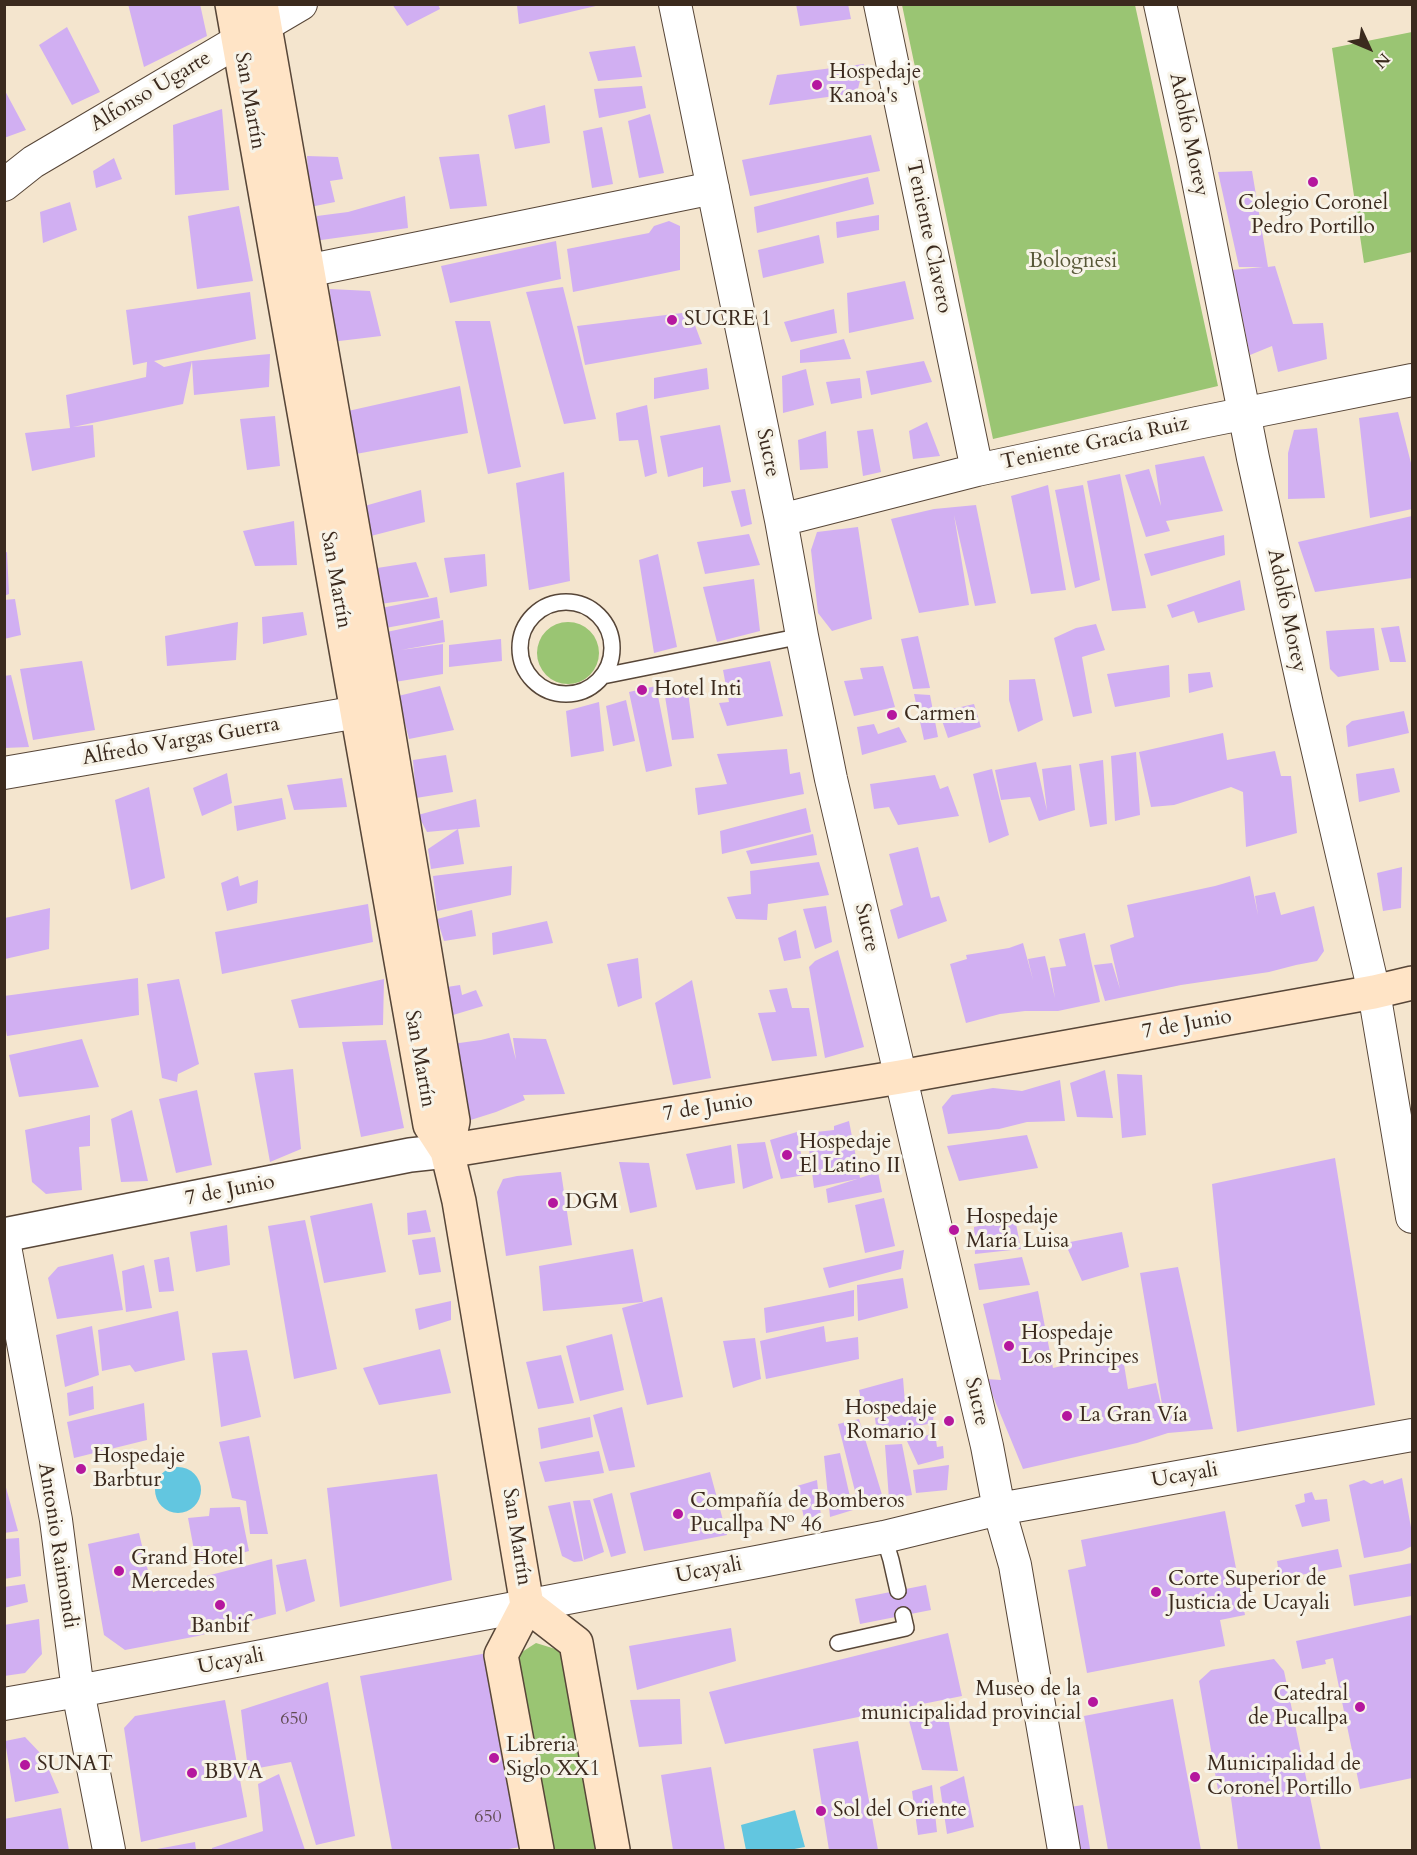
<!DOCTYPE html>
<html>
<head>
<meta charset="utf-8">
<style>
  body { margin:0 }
  #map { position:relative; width:1417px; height:1855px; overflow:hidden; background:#f4e5ce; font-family:Cardo,serif }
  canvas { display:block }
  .frame { position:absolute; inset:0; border:6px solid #3b2a1e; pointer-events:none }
  .north { position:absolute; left:1339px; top:18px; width:60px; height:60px; -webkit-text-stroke:4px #f7f3e8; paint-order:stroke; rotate:134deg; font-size:16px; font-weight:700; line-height:24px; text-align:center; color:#3b2a1e }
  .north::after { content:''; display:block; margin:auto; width:21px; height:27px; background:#3b2a1e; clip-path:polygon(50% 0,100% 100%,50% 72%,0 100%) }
</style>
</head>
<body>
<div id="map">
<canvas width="1417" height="1855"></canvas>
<div class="frame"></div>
<div class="north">N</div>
</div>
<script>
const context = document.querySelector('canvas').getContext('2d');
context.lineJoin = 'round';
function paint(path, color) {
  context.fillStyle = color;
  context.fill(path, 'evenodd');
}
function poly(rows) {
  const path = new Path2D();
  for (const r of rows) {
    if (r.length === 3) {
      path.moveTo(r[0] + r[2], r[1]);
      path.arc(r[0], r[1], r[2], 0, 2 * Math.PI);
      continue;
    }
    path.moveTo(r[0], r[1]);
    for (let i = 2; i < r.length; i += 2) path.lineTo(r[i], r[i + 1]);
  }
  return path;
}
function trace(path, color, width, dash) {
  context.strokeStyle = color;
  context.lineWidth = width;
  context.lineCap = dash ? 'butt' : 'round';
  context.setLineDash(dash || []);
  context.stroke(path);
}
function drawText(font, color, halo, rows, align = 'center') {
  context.font = font + ' Cardo,serif';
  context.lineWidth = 6;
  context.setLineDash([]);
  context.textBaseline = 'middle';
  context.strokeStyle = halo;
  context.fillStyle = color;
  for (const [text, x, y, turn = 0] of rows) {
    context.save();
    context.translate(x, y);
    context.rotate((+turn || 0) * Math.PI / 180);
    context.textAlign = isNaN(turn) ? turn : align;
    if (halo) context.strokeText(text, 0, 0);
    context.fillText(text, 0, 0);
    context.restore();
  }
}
paint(poly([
  [902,5,1135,5,1218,386,993,439],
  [1412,32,1412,252,1364,263,1332,48],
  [568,653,31],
  [536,1643,562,1651,601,1850,548,1850,508,1661]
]), '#9ac573');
paint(poly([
  [178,1490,23],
  [795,1810,805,1847,789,1850,746,1850,741,1825]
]), '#62c6e0');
paint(poly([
  [128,4,200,4,207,36,144,67],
  [392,4,438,4,440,9,407,26],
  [796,4,848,4,851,19,800,26],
  [517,5,600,5,519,24],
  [67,27,100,92,72,105,39,45],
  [635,46,642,77,598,81,589,52],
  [864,64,857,93,769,105,777,75],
  [642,86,646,108,599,118,594,89],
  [4,89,26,130,4,138],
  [545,105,550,143,515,149,508,115],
  [222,109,229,190,175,195,173,125],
  [650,114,664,173,639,178,628,121],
  [602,127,613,184,592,188,583,131],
  [871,135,880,171,750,196,742,160],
  [479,154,487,206,450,209,439,157],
  [307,156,338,157,343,179,330,181,335,202,310,207],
  [114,158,122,179,96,188,93,171],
  [1252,171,1268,267,1275,266,1293,324,1323,323,1327,359,1278,372,1272,346,1250,355,1232,270,1263,267,1239,267,1218,172],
  [868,177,874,204,757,233,754,207],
  [405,196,408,228,314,241,317,216,348,212],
  [70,202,77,230,43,243,40,212],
  [239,206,253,281,197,289,188,216],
  [879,215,879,230,837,238,836,222],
  [669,221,680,226,680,270,573,292,567,249,649,233,654,226],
  [819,235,824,263,763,278,758,250],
  [556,241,561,279,450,303,441,266],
  [905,281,914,319,849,333,847,293],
  [563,287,596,419,564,424,526,292],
  [330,289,370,291,381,336,331,342],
  [250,292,256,339,154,361,164,367,192,361,183,404,73,427,93,425,95,457,32,471,25,433,70,428,66,395,146,377,147,362,133,365,126,310],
  [834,309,837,333,791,342,784,322],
  [690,312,702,344,585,365,577,326],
  [455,321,490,321,521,467,488,474],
  [844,339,851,359,800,363,800,350],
  [270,354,269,387,194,395,192,361],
  [924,361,932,382,871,395,866,371],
  [707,368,709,389,654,399,654,378],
  [806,369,814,405,783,413,782,376],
  [860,378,862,398,831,404,826,382],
  [460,386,468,433,356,454,348,411],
  [647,405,657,473,645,477,638,440,619,441,616,413],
  [1398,412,1412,467,1412,509,1370,518,1359,418],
  [275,416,280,466,247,470,240,419],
  [927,422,940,456,913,459,909,431],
  [720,425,731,482,703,487,703,467,668,477,660,436],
  [1317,428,1325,498,1288,499,1288,453,1294,430],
  [873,429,881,472,863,476,857,431],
  [826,431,828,468,800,470,798,440],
  [1204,456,1223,511,1166,521,1170,531,1146,537,1125,475,1149,469,1161,506,1155,465],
  [564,472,570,581,529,590,516,483],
  [1120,474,1146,608,1112,611,1087,481],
  [1048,485,1066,590,1031,594,1011,496],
  [1083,485,1100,580,1075,588,1055,490],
  [745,489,752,524,741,527,731,491],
  [421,490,425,522,367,537,361,507],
  [976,505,996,603,975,606,954,515,969,605,919,613,891,519,934,509],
  [1412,516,1412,578,1315,592,1298,542],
  [294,521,297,565,255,566,243,531],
  [858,527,872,619,832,631,818,613,811,550,817,532],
  [749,534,760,565,705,574,697,542],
  [1224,535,1225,555,1151,576,1144,554],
  [7,552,9,594,4,596,4,553],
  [485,554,487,586,450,593,444,558],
  [658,554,677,647,654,653,639,560],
  [416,562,429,597,380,604,377,568],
  [754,579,760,631,717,642,703,587],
  [1240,580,1245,610,1198,623,1194,611,1172,618,1167,605],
  [437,597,440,618,380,629,376,609],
  [15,599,21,635,4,639,4,600],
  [303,612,307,635,263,644,262,617],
  [443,620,445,642,401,650,443,644,443,674,389,683,382,633],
  [238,622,236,660,167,666,165,636],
  [1096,624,1105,650,1082,657,1092,713,1073,717,1054,638,1076,628],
  [1399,626,1406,662,1390,662,1381,628],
  [1374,628,1379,670,1338,677,1330,669,1326,631],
  [918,636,930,688,913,689,901,639],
  [501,639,502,661,449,667,449,645],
  [82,661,95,730,33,740,20,669],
  [770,661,783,716,727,726,719,703,729,702,723,670],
  [1169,665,1170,697,1115,707,1107,674],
  [883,666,895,707,854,716,844,681,863,679,860,668],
  [1210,672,1213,687,1189,693,1188,674],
  [11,675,29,747,4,748,4,676],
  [1035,679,1043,720,1018,732,1009,700,1009,680],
  [687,684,694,738,672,740,664,690],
  [440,686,454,730,409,739,398,696],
  [656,686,672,766,646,772,629,692],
  [914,694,930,695,938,737,924,740],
  [626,700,635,741,613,746,606,706],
  [599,702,604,751,571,757,566,711],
  [974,704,981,727,948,738,939,712],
  [1404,711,1409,733,1348,747,1346,726,1352,721],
  [874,724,878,734,899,727,907,742,862,755,857,727],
  [1223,733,1227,760,1275,751,1281,776,1291,776,1297,833,1246,847,1243,792,1231,787,1174,805,1151,807,1139,752],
  [787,749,790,774,800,772,804,794,698,815,695,788,727,784,717,754],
  [1136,752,1140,815,1115,821,1111,756],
  [446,755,453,792,416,798,413,760],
  [1103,760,1107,824,1090,827,1079,764],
  [1036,762,1047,811,1042,769,1071,765,1075,810,1039,821,1030,797,1001,800,995,770],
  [1394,768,1400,792,1359,802,1356,774],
  [992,769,1009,835,989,843,973,774],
  [227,773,232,803,202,816,193,788],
  [935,775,940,789,948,786,959,816,898,825,889,807,874,809,870,784],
  [342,778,347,807,294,810,287,785],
  [149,787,165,878,131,890,115,800],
  [282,798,286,819,237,831,234,806],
  [476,799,480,827,427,832,418,815],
  [806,808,811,832,722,854,720,831],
  [458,829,464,864,431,869,428,849],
  [813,834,817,855,751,864,746,851],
  [918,847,931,898,939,896,947,921,898,939,890,910,903,905,889,854],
  [819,862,829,895,768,904,767,920,736,919,727,897,751,894,750,871],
  [512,866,511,895,437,911,433,876],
  [1402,867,1401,908,1383,911,1377,873],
  [238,876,240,886,258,880,257,903,227,911,221,883],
  [1250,876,1258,915,1255,896,1275,892,1281,915,1314,906,1324,951,1317,961,1296,965,1269,972,1181,985,1105,1001,1094,965,1112,963,1120,989,1110,945,1134,937,1127,905,1215,886],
  [368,904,373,942,222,974,215,932],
  [826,906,832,942,815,949,803,909],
  [50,908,49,949,5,959,5,918],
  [472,910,476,936,444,941,437,919],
  [547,921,553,943,493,955,492,933],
  [796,930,801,958,784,961,778,938],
  [1085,933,1100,1002,1058,1011,1025,1011,1000,1014,966,1023,950,964,967,959,966,955,1009,948,1023,943,1033,980,1028,959,1045,956,1055,998,1050,968,1066,966,1059,939],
  [838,950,864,1047,825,1058,809,967,815,961],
  [638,958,642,998,618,1007,607,964],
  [138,978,139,1015,7,1036,4,1020,4,996],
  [179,979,199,1064,178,1074,177,1082,162,1078,147,984],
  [384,979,383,1025,299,1028,291,1000],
  [692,980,711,1078,673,1085,655,1003],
  [460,985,462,995,476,990,483,1006,453,1015,447,987],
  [787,988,792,1008,809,1008,817,1056,772,1061,758,1013,776,1012,769,990],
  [509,1033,516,1060,513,1038,546,1039,565,1094,523,1095,525,1100,496,1112,458,1124,452,1044,481,1040],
  [82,1039,99,1087,19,1097,9,1055],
  [386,1040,404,1128,361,1137,342,1042],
  [293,1069,301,1149,270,1162,254,1073],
  [1105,1070,1113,1118,1077,1117,1070,1083],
  [1117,1074,1142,1075,1146,1135,1122,1138],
  [1060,1080,1065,1121,1027,1122,999,1129,948,1134,942,1107,952,1095,993,1088,1022,1091],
  [197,1090,212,1165,176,1173,159,1099],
  [132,1110,148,1181,121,1182,111,1119],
  [90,1115,90,1146,79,1147,82,1190,46,1194,32,1182,25,1130],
  [849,1121,860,1178,878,1172,882,1192,828,1203,826,1189,857,1179,814,1188,807,1133,834,1130,834,1126],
  [797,1132,805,1175,781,1179,770,1140],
  [1027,1135,1038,1168,959,1181,947,1146],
  [765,1142,773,1178,743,1189,737,1144],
  [731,1145,735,1183,696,1190,686,1154],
  [1335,1158,1375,1405,1237,1432,1212,1184],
  [619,1162,649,1163,657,1207,630,1213],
  [561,1172,572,1245,506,1256,497,1192,503,1179,517,1176],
  [884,1198,895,1246,865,1253,855,1205],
  [372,1203,386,1272,324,1283,310,1216],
  [426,1210,431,1232,408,1235,407,1213],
  [1015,1219,1021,1249,975,1254,974,1227],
  [305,1220,337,1369,294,1379,268,1226],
  [227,1225,230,1265,196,1272,190,1232],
  [1122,1232,1129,1267,1082,1281,1065,1243],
  [435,1237,441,1272,419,1275,412,1240],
  [633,1249,643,1302,543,1311,539,1266],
  [904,1250,901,1269,829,1288,823,1268],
  [113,1254,123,1310,57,1319,48,1278,58,1267],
  [169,1257,174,1291,159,1292,154,1260],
  [1022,1257,1030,1285,979,1290,974,1264],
  [144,1265,152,1308,126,1312,122,1271],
  [1178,1267,1213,1429,1168,1433,1137,1443,1023,1469,986,1379,1001,1380,983,1304,1038,1291,1053,1368,1122,1352,1128,1389,1156,1383,1165,1422,1140,1273],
  [903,1278,908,1308,858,1321,857,1285],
  [854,1290,854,1316,766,1333,764,1308],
  [662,1297,683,1397,647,1405,622,1308],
  [451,1301,451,1320,419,1330,415,1309],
  [178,1311,185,1360,135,1372,130,1365,102,1371,98,1330],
  [92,1326,99,1375,65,1387,56,1335],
  [824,1326,826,1342,858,1337,859,1359,766,1379,760,1341],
  [612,1334,624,1390,580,1401,566,1346],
  [755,1338,761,1379,733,1388,723,1341],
  [440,1349,451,1393,379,1405,363,1368],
  [247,1350,261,1417,221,1427,212,1353],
  [561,1355,574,1403,538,1409,526,1362],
  [903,1378,905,1403,864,1415,859,1390],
  [93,1386,94,1409,69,1416,67,1393],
  [144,1403,147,1440,74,1458,67,1422],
  [622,1407,635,1467,609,1471,593,1415],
  [934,1407,933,1423,877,1434,875,1418],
  [590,1417,593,1437,541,1449,538,1428],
  [859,1419,883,1498,858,1503,838,1424],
  [935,1433,937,1447,943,1446,944,1458,918,1465,907,1441],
  [249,1436,268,1534,250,1534,246,1501,232,1498,219,1442],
  [902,1444,912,1495,889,1499,885,1445],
  [599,1451,604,1473,545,1482,539,1462],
  [840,1453,853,1510,830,1517,824,1456],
  [949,1465,947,1490,916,1493,913,1470],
  [710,1472,727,1535,644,1551,630,1493],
  [437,1474,452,1580,340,1607,327,1488],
  [1402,1478,1412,1533,1412,1546,1402,1551,1364,1558,1349,1485,1364,1480,1371,1484,1383,1480,1384,1484],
  [817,1480,821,1516,804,1518,797,1486],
  [4,1484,5,1484,18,1531,4,1533],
  [1312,1492,1315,1500,1327,1499,1330,1521,1302,1527,1295,1505,1305,1502,1304,1494],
  [612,1493,626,1553,611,1557,593,1499],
  [590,1500,604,1552,584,1560,573,1501],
  [570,1502,583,1561,574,1562,562,1556,548,1506],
  [240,1507,249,1551,197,1566,188,1518,209,1516,210,1508],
  [1225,1511,1245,1615,1220,1620,1225,1646,1087,1673,1068,1570,1086,1566,1081,1540],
  [139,1533,153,1592,195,1579,272,1559,276,1614,198,1636,125,1650,104,1635,88,1544],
  [19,1538,21,1576,4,1579,4,1539],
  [1338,1549,1342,1567,1280,1579,1277,1561],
  [306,1559,315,1601,286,1612,276,1565],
  [1412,1563,1412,1596,1354,1606,1349,1575],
  [25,1584,28,1602,4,1608,4,1587],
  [926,1585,931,1610,860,1624,855,1599],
  [1412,1615,1412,1778,1360,1789,1333,1658,1325,1660,1326,1664,1302,1669,1296,1641],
  [39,1619,42,1654,25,1673,4,1676,4,1625],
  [731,1628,736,1661,637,1690,629,1646],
  [948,1633,962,1696,725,1744,709,1692],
  [493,1652,521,1847,502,1850,392,1850,360,1676],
  [1274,1659,1284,1671,1321,1850,1238,1850,1230,1791,1218,1790,1199,1681,1211,1670],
  [328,1682,355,1836,316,1845,291,1762,248,1770,241,1710],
  [680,1699,682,1744,639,1747,630,1700],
  [1173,1699,1201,1850,1108,1850,1084,1716],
  [225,1700,247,1817,141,1842,124,1728,135,1716],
  [946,1707,958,1771,922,1770,908,1717],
  [25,1737,43,1756,59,1793,15,1802,5,1741],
  [858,1741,878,1850,829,1850,813,1749],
  [711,1767,725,1850,673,1850,661,1775],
  [279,1774,305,1850,212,1850,212,1848,263,1831,258,1784],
  [964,1776,974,1827,947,1834,940,1787],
  [932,1785,937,1832,918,1835,912,1791],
  [1083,1805,1090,1849,1076,1850,1070,1807],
  [61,1808,69,1850,4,1850,4,1819],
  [195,1842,196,1850,157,1850,157,1849]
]), '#d1aff2');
const service = poly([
  [566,648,46],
  [603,676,802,636],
  [884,1537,891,1560,898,1591],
  [838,1643,906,1628,903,1615]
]);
const minor = poly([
  [675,4,781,520,802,636,831,779,987,1446,999,1509,1015,1565,1064,1850],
  [880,4,977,470],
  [1160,4,1193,155,1253,458,1307,704,1374,992,1412,1217],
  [4,185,33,162,301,4],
  [282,276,713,188],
  [781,520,977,470,1197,423,1412,380],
  [4,773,358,712,382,706],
  [4,1241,56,1520,78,1691,109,1850],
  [4,1704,78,1691,762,1561,884,1537,999,1509,1412,1435]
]);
const tertiary = poly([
  [4,1235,410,1155,447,1151]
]);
const secondary = poly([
  [232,4,430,1125,447,1151,459,1201,527,1605,501,1655,537,1850],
  [261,4,384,706,453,1121,448,1146],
  [447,1151,900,1077,1374,992,1412,983],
  [527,1605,576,1643,613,1850]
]);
trace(service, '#574638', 18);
trace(minor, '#574638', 34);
trace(tertiary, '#574638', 36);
trace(secondary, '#574638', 36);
trace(service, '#fff', 15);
trace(minor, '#fff', 32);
trace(tertiary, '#fff', 33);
trace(secondary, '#ffe4c6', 33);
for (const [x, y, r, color] of [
  [817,85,6,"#b5179e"],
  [1313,182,6,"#b5179e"],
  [672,320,6,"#b5179e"],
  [642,690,6,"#b5179e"],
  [892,715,6,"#b5179e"],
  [787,1155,6,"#b5179e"],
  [553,1203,6,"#b5179e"],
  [954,1230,6,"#b5179e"],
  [1009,1346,6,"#b5179e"],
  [1067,1416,6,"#b5179e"],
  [949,1421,6,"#b5179e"],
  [81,1469,6,"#b5179e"],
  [678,1514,6,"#b5179e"],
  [119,1571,6,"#b5179e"],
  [1156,1592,6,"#b5179e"],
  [220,1605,6,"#b5179e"],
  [1093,1702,6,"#b5179e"],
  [1360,1707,6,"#b5179e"],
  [494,1758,6,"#b5179e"],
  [25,1765,6,"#b5179e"],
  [192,1773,6,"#b5179e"],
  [1195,1777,6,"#b5179e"],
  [821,1811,6,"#b5179e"]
]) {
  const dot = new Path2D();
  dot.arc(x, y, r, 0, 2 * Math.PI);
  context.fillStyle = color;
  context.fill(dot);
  trace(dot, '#f7f3e8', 2);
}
drawText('18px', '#604b53', null, [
  ["650",294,1720],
  ["650",488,1818]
]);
drawText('21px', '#3b2a1e', '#f7f3e8', [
  ["Hospedaje",829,73],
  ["Kanoa's",829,97],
  ["Colegio Coronel",1313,204,"center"],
  ["Pedro Portillo",1313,228,"center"],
  ["SUCRE 1",684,320],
  ["Hotel Inti",654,690],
  ["Carmen",904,715],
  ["Hospedaje",799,1143],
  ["El Latino II",799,1167],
  ["DGM",565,1203],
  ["Hospedaje",966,1218],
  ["María Luisa",966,1242],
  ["Hospedaje",1021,1334],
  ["Los Principes",1021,1358],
  ["Hospedaje",937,1409,"right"],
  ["Romario I",937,1433,"right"],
  ["La Gran Vía",1079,1416],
  ["Hospedaje",93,1457],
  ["Barbtur",93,1481],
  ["Compañía de Bomberos",690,1502],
  ["Pucallpa Nº 46",690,1526],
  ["Grand Hotel",131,1559],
  ["Mercedes",131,1583],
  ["Corte Superior de",1168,1580],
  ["Justicia de Ucayali",1168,1604],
  ["Banbif",220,1627,"center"],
  ["Museo de la",1081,1690,"right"],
  ["municipalidad provincial",1081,1714,"right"],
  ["Catedral",1348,1695,"right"],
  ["de Pucallpa",1348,1719,"right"],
  ["Libreria",506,1746],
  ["Siglo XX1",506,1770],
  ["SUNAT",37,1765],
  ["Municipalidad de",1207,1765],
  ["Coronel Portillo",1207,1789],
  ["BBVA",204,1773],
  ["Sol del Oriente",833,1811]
], 'left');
drawText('21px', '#3b2a1e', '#f7f3e8', [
  ["Alfonso Ugarte",151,92,-31],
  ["San Martín",249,101,80],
  ["Adolfo Morey",1188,135,78],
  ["Teniente Clavero",928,237,78],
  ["Teniente Gracía Ruiz",1095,444,-12],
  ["Sucre",767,453,78],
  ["San Martín",335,580,80],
  ["Adolfo Morey",1286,611,78],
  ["Alfredo Vargas Guerra",181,742,-10],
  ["Sucre",866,928,77],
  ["7 de Junio",1187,1025,-10],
  ["San Martín",419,1059,80],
  ["7 de Junio",708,1108,-9],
  ["7 de Junio",230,1191,-11],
  ["Sucre",976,1402,77],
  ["Ucayali",1185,1476,-10],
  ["San Martín",516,1537,81],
  ["Antonio Raimondi",57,1546,81],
  ["Ucayali",709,1571,-11],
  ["Ucayali",231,1662,-11]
]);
drawText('21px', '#585838', '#f7f3e8', [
  ["Bolognesi",1073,262]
]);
</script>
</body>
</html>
